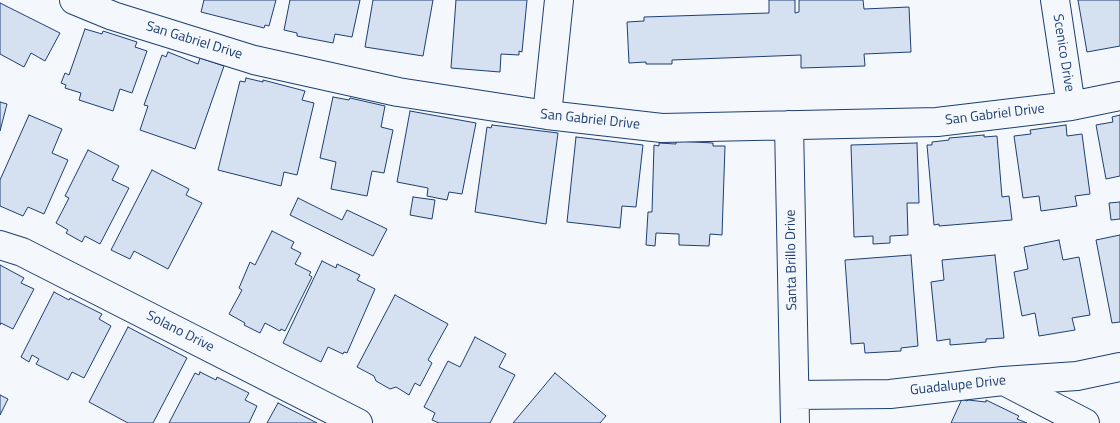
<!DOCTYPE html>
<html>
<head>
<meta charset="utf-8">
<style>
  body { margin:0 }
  canvas { display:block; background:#f4f7fb }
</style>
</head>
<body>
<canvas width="1120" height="423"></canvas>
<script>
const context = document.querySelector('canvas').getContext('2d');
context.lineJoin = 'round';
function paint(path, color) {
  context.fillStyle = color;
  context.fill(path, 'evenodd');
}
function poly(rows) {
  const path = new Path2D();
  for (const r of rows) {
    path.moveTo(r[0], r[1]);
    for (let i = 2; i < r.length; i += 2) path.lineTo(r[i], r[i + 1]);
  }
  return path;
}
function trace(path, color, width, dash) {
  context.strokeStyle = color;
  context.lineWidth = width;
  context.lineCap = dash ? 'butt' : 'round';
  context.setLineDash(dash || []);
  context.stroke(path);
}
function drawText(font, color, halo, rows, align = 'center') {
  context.font = font + ' "Titillium Web",sans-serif';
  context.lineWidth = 4;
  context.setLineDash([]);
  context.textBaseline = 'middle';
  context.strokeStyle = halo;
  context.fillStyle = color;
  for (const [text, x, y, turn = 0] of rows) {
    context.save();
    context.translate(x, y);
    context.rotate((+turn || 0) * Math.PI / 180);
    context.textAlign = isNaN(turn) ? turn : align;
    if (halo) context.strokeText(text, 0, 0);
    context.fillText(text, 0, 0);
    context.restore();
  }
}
const building = poly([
  [204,0,276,0,269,26,265,25,264,28,201,12,204,0],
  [290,0,360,0,352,37,335,34,333,43,297,36,297,33,284,30,290,0],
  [373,0,433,0,423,56,365,47,373,0],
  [456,0,527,0,522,52,519,51,519,55,501,54,500,72,451,68,456,0],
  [769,0,795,0,795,13,799,12,799,0,863,0,864,9,909,7,911,52,864,54,865,66,801,68,801,55,672,60,672,64,646,64,646,62,629,63,627,22,644,21,644,17,769,13,769,0],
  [1078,0,1120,0,1120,46,1087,52,1078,0],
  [0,3,60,33,45,61,31,53,24,67,0,54,0,3],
  [85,29,102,34,103,31,137,42,135,47,147,51,132,93,120,89,113,111,79,100,81,93,65,88,66,85,61,83,65,73,69,75,85,29],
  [168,52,198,64,200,58,224,66,195,149,140,130,148,106,144,105,162,55,166,57,168,52],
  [246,78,263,82,263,80,305,91,302,100,314,103,297,175,284,172,281,186,218,170,240,81,245,82,246,78],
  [333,97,349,100,350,98,385,106,381,127,393,130,384,173,372,171,367,196,331,189,336,162,320,158,333,97],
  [0,102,7,104,0,131,0,102],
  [410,111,476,123,462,194,449,192,447,200,427,196,428,188,397,182,410,111],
  [29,115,62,129,52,153,68,160,44,214,28,207,23,216,0,206,0,180,29,115],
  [1120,115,1120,176,1106,179,1096,125,1113,122,1112,117,1120,115],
  [492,125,558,133,546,224,475,212,487,127,491,128,492,125],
  [1066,125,1067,136,1082,134,1090,194,1075,196,1077,206,1041,211,1039,196,1023,198,1014,136,1031,134,1030,130,1066,125],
  [984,135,984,137,997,136,1002,197,1009,196,1012,220,939,226,939,224,934,225,927,145,932,145,932,142,949,140,949,138,984,135],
  [576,137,643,145,636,207,622,206,620,228,567,222,576,137],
  [676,141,713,143,713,146,725,146,722,235,710,234,709,246,679,245,679,234,656,233,655,246,646,245,648,212,652,212,654,145,659,146,659,143,676,144,676,141],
  [917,143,919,203,907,203,908,235,890,236,890,243,873,244,873,236,854,237,851,145,917,143],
  [88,150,119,166,112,180,129,188,100,244,85,236,82,242,66,233,68,230,56,223,69,198,65,196,88,150],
  [152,170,189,189,186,195,202,203,168,269,134,251,130,259,111,250,152,170],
  [413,197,435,200,432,219,410,215,413,197],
  [298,198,342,220,347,210,387,229,373,256,290,215,298,198],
  [1120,202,1120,219,1111,220,1109,203,1120,202],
  [272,231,294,242,291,248,301,253,295,264,311,272,309,275,312,277,285,331,281,329,280,331,265,323,260,333,244,325,245,323,229,314,242,290,239,288,250,262,255,265,272,231],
  [1120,235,1120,322,1112,323,1096,240,1120,235],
  [1059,240,1063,260,1079,257,1090,315,1072,318,1075,330,1039,336,1035,313,1022,316,1014,272,1028,269,1024,247,1059,240],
  [911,255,918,346,901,348,901,351,865,353,864,343,851,344,845,260,911,255],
  [995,255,1004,338,986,339,986,342,950,345,950,339,937,341,931,282,944,280,942,260,995,255],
  [322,261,336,268,337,264,360,275,357,280,375,289,347,353,344,352,343,354,328,347,321,362,283,343,322,261],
  [0,265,24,278,21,283,34,289,13,329,1,323,0,325,0,265],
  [54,292,69,300,70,298,102,314,99,319,111,326,84,378,72,372,68,380,36,364,39,359,32,355,29,362,21,357,54,292],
  [395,295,448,324,428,360,432,363,420,386,415,383,409,395,396,387,390,389,376,381,374,376,357,367,395,295],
  [128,327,187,358,153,423,128,423,89,402,128,327],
  [475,337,506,354,499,367,515,375,490,423,439,423,432,420,435,413,424,407,448,361,460,367,475,337],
  [200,372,216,380,217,377,249,393,245,400,257,406,249,423,169,423,195,373,199,375,200,372],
  [555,373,606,416,600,423,513,423,555,373],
  [0,395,8,399,0,415,0,395],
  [962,399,967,401,968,400,986,402,986,400,1019,416,1017,419,1027,423,951,423,962,399],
  [278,403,317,423,267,423,278,403]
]);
paint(building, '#d5e0f0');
trace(building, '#1d3f73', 1);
const minor = poly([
  [74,0,113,16,254,60,398,92,547,115,662,128,937,122,1071,106,1120,96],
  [1055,0,1071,106],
  [547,115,559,0],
  [789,125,795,423],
  [0,245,22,252,358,423],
  [1004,381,1085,423],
  [795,395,890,394,1003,381,1077,376,1120,367]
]);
trace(minor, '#1d3f73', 30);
trace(minor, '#f4f7fb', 28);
drawText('14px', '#1d3f73', '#f4f7fb', [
  ["San Gabriel Drive",194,41,17],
  ["Scenico Drive",1063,53,81],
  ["San Gabriel Drive",995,115,-7],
  ["San Gabriel Drive",590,120,6],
  ["Santa Brillo Drive",792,260,-91],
  ["Solano Drive",180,332,27],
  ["Guadalupe Drive",958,386,-6]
]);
</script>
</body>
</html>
